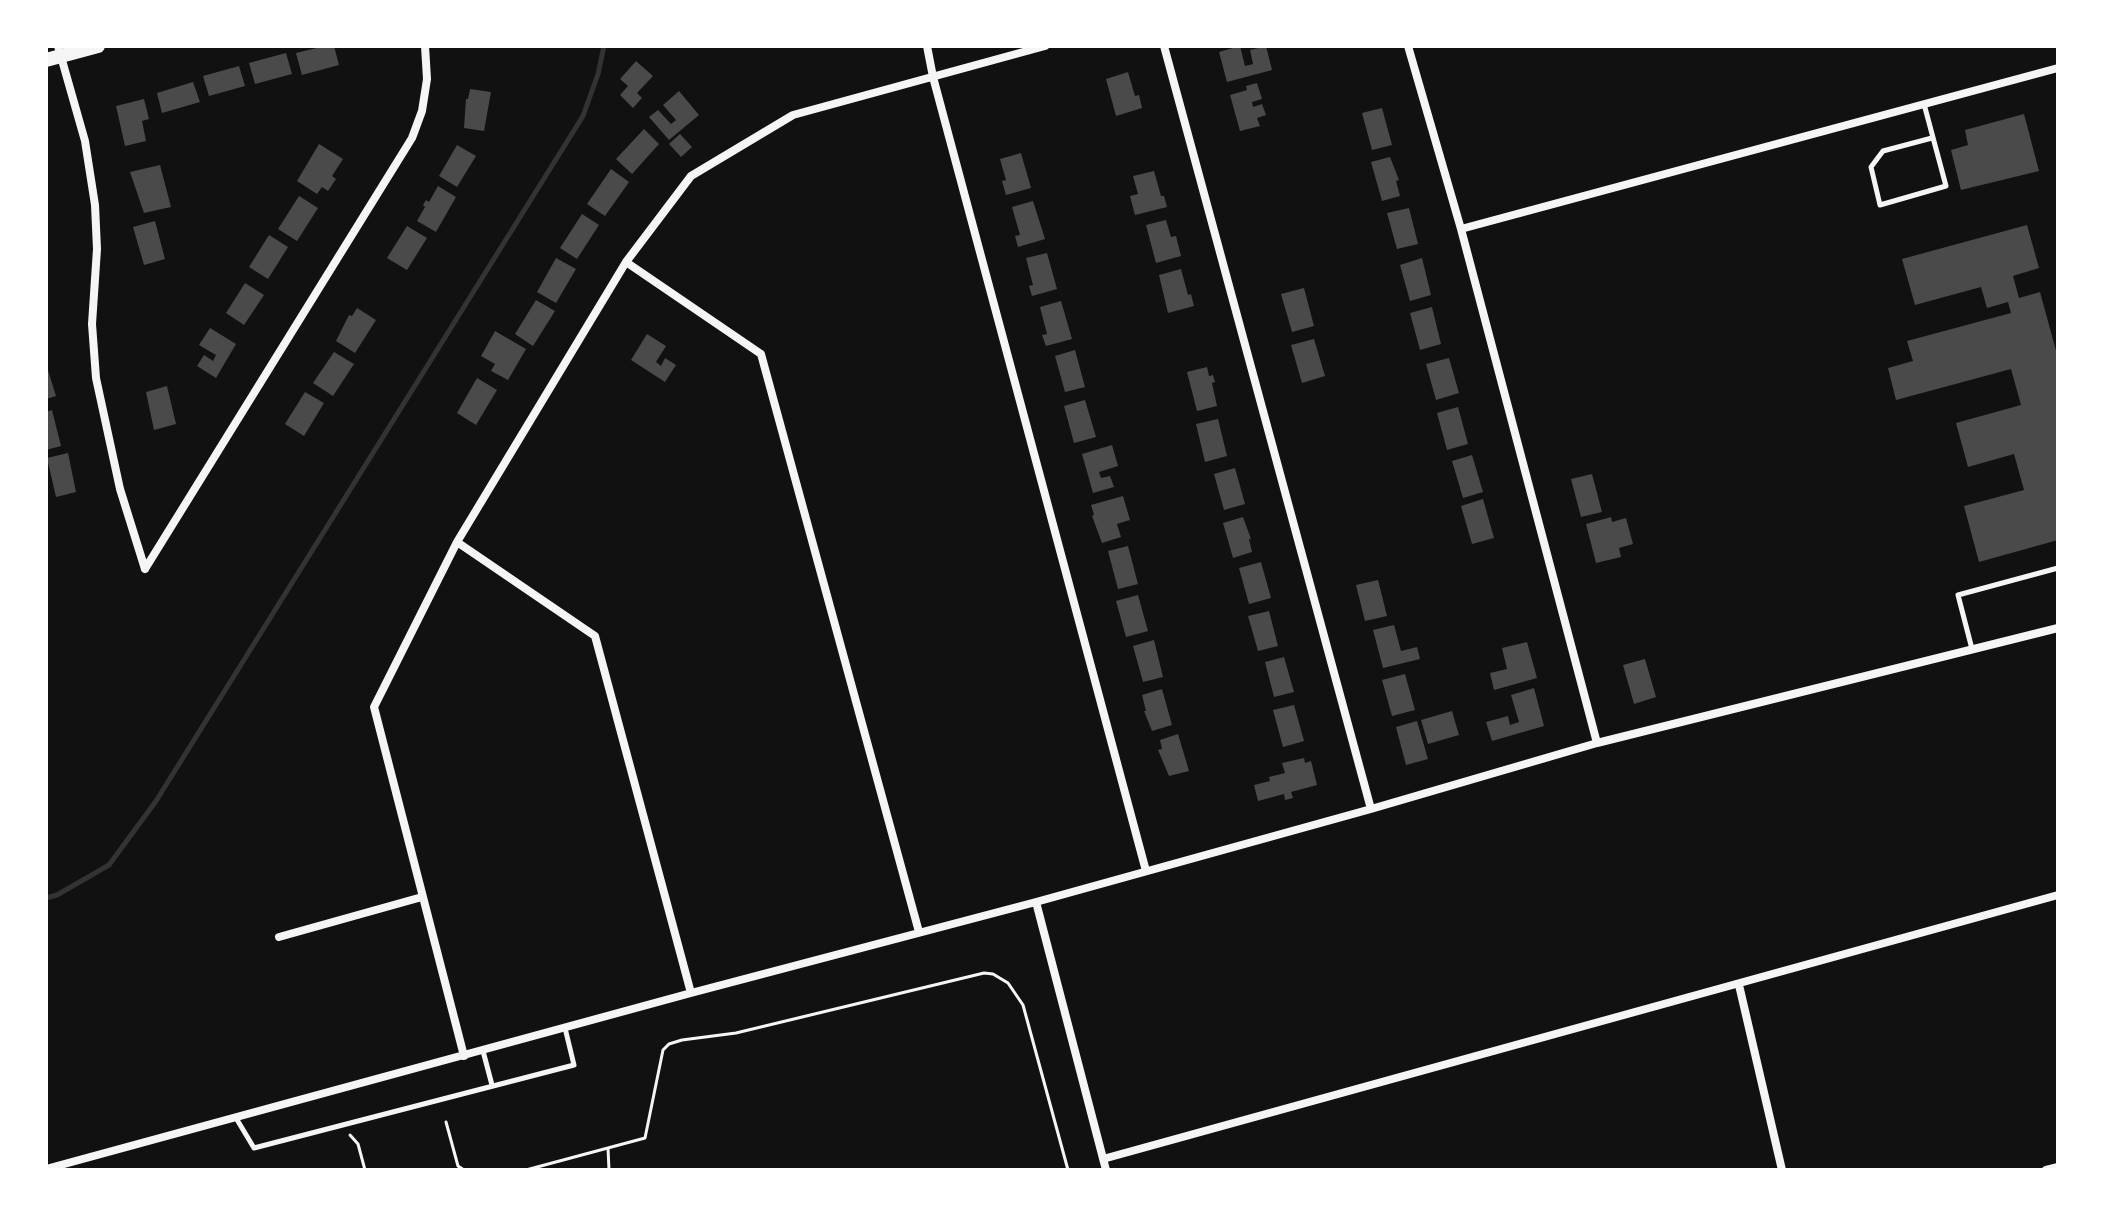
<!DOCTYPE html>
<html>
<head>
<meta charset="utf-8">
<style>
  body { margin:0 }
  #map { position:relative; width:2104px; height:1216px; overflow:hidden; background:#111; font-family:"Roboto Serif",serif }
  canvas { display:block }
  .frame { position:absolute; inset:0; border:48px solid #fff; pointer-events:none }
</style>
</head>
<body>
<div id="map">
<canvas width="2104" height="1216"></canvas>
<div class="frame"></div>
</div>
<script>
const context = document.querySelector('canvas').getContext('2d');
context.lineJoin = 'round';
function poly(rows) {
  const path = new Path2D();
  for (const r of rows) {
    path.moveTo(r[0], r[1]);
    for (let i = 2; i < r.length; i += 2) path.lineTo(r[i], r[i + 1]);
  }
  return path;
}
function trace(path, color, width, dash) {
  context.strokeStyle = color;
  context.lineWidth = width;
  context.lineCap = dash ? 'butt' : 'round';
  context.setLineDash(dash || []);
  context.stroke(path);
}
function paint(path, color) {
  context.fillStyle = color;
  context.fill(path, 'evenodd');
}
trace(poly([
  [46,898,57,895,109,865,156,801,583,116,598,74,604,46]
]), '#333', 5);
paint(poly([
  [325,46,334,46,339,65,302,75,296,53],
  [1240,46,1245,66,1253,64,1250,50,1266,46,1272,70,1227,82,1219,52],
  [286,53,292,74,255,84,249,63],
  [636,61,653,76,637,93,642,98,633,108,620,95,628,86,620,79],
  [239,66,245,86,209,96,203,76],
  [1128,72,1135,96,1139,95,1142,108,1116,116,1106,79],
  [193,82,200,102,162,113,157,93],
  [1257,83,1262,99,1252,102,1253,107,1262,104,1266,115,1257,118,1260,126,1240,131,1230,95,1247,90,1246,86],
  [470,89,491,92,484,131,464,128,466,99,468,99],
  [679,91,699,115,669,140,649,117,658,110,671,124,676,120,663,105],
  [144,99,149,119,142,121,146,141,125,146,116,106],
  [1382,108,1392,145,1372,150,1362,113],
  [2024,114,2039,171,1961,190,1951,150,1968,145,1965,130],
  [644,129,659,144,632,174,616,159],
  [680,134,692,147,681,157,669,144],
  [319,144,343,159,332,176,336,179,328,191,322,187,317,194,297,181],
  [457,145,476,156,457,187,439,176],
  [1021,153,1031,188,1006,195,1002,181,1006,180,1000,159],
  [1390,157,1399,180,1396,181,1400,196,1382,201,1371,162],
  [160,165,171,207,144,213,130,172],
  [611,169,629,182,605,216,587,204],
  [1154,171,1161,196,1164,196,1167,207,1135,215,1130,196,1138,194,1133,176],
  [438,186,456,197,436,232,417,221,425,207,423,205,426,200,429,202],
  [299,196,318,208,297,241,278,229],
  [1033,201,1045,239,1018,247,1015,236,1020,235,1012,207],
  [1409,208,1418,244,1397,249,1387,213],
  [582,214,599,225,577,259,560,248],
  [1166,220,1171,237,1176,236,1181,256,1156,263,1146,225],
  [155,221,165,259,144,265,133,227],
  [2027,225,2039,268,2013,276,2019,298,2040,292,2058,358,2058,540,1979,562,1964,506,2024,490,2014,454,1968,467,1956,423,2021,405,2011,369,1896,400,1888,368,1913,361,1907,341,2011,313,2008,302,1987,308,1981,287,1915,305,1902,259],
  [407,226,427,238,407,270,387,258],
  [269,235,288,247,268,279,249,267],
  [1047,253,1057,289,1032,296,1029,286,1033,285,1026,258],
  [556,258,576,269,556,303,537,292],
  [1422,258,1431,295,1410,301,1400,265],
  [1181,269,1188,295,1191,294,1194,306,1168,313,1159,275],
  [245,283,264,295,244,325,226,313],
  [1304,288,1314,326,1292,332,1281,294],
  [536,300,555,311,533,346,515,334],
  [1061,301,1072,339,1046,346,1042,335,1047,334,1040,307],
  [1432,307,1441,344,1420,350,1410,313],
  [357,308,376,320,355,353,336,341,349,315,352,316],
  [210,328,236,344,216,378,197,366,204,355,213,361,216,355,199,345],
  [495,331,526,349,508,380,491,371,495,364,481,356],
  [647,334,666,346,656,362,661,366,665,358,676,365,665,382,631,360],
  [1314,339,1325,376,1302,383,1291,345],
  [1075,350,1085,387,1065,392,1055,356],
  [334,352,354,364,333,396,313,383],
  [1449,358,1459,393,1436,400,1426,364],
  [46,364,56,396,46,399],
  [1207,367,1209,376,1213,375,1215,382,1212,383,1217,406,1197,411,1187,372],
  [477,378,497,390,476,425,457,413],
  [167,386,176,424,154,430,146,392],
  [305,392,324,403,304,436,285,424],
  [1085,400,1096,437,1074,443,1064,406],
  [1458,407,1468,444,1447,450,1437,413],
  [52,410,61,446,46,450,46,412],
  [1218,419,1227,456,1205,462,1196,424],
  [1112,445,1118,466,1099,472,1101,478,1110,476,1114,487,1093,493,1082,454],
  [68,453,76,492,56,497,47,458],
  [1472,455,1483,492,1463,498,1452,461],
  [1235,468,1245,504,1224,510,1214,474],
  [1592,474,1602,512,1581,517,1571,479],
  [1123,496,1130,520,1117,524,1121,537,1102,543,1092,516,1094,515,1091,505],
  [1483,499,1494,538,1472,544,1461,506],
  [1243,517,1251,539,1249,539,1252,552,1233,558,1223,523],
  [1611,517,1612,522,1626,518,1633,544,1619,548,1621,557,1596,563,1586,524],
  [1128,546,1138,584,1118,589,1108,551],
  [1261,562,1271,598,1249,604,1239,568],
  [1378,580,1387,616,1365,621,1356,585],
  [1138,595,1148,631,1126,637,1116,601],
  [1269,611,1278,646,1258,651,1248,616],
  [1394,625,1401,651,1417,647,1420,659,1383,668,1373,630],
  [1154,640,1163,677,1143,682,1133,646],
  [1527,642,1537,678,1494,690,1490,673,1507,669,1502,648],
  [1284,657,1294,692,1274,697,1265,662],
  [1645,659,1656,697,1634,704,1623,665],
  [1405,674,1415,710,1392,716,1382,680],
  [1534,688,1544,726,1492,741,1486,722,1508,716,1510,725,1519,722,1511,695],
  [1162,689,1172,725,1152,731,1144,711,1146,711,1142,695],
  [1294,705,1304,741,1283,747,1273,710],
  [1452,711,1459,735,1428,744,1421,720],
  [1417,721,1428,759,1406,765,1396,727],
  [1178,734,1189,771,1169,776,1158,750,1162,749,1160,740],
  [1304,758,1305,763,1311,761,1317,785,1291,792,1293,798,1285,800,1284,794,1258,801,1254,785,1270,781,1269,777,1285,773,1282,763]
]), '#4a4a4a');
trace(poly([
  [446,1122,458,1166,464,1170],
  [350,1135,358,1144,365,1170],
  [608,1148,609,1170],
  [526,1170,645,1138,663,1050,669,1044,682,1040,736,1033,984,973,993,974,1008,983,1023,1005,1068,1170]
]), '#f5f5f5', 3);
trace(poly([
  [1924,104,1946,186,1880,205,1871,167,1883,151,1932,138],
  [1972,649,1958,595,2058,568],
  [483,1051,492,1085],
  [236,1118,254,1148,574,1065,565,1028]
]), '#f5f5f5', 5);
trace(poly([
  [58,46,85,141,95,205,97,249,92,324,96,378,120,489,145,569],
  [927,46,933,77,1146,871],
  [1164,46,1371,809],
  [1408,46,1461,229,1597,743],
  [1461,229,2058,68],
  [626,262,761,354,919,932],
  [457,542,595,636,691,993],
  [145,569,412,138,422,111,427,79,425,46],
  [1036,902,1106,1170],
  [279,937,422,897],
  [1739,985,1782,1170],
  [464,1056,374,707,457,542,626,262,691,176,793,115,1045,46],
  [1103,1159,2058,895],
  [46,1169,691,993,1036,902,1371,809,1597,743,2058,628],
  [2046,1170,2058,1167]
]), '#f5f5f5', 8);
trace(poly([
  [46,60,98,46]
]), '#f5f5f5', 14);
</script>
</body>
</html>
